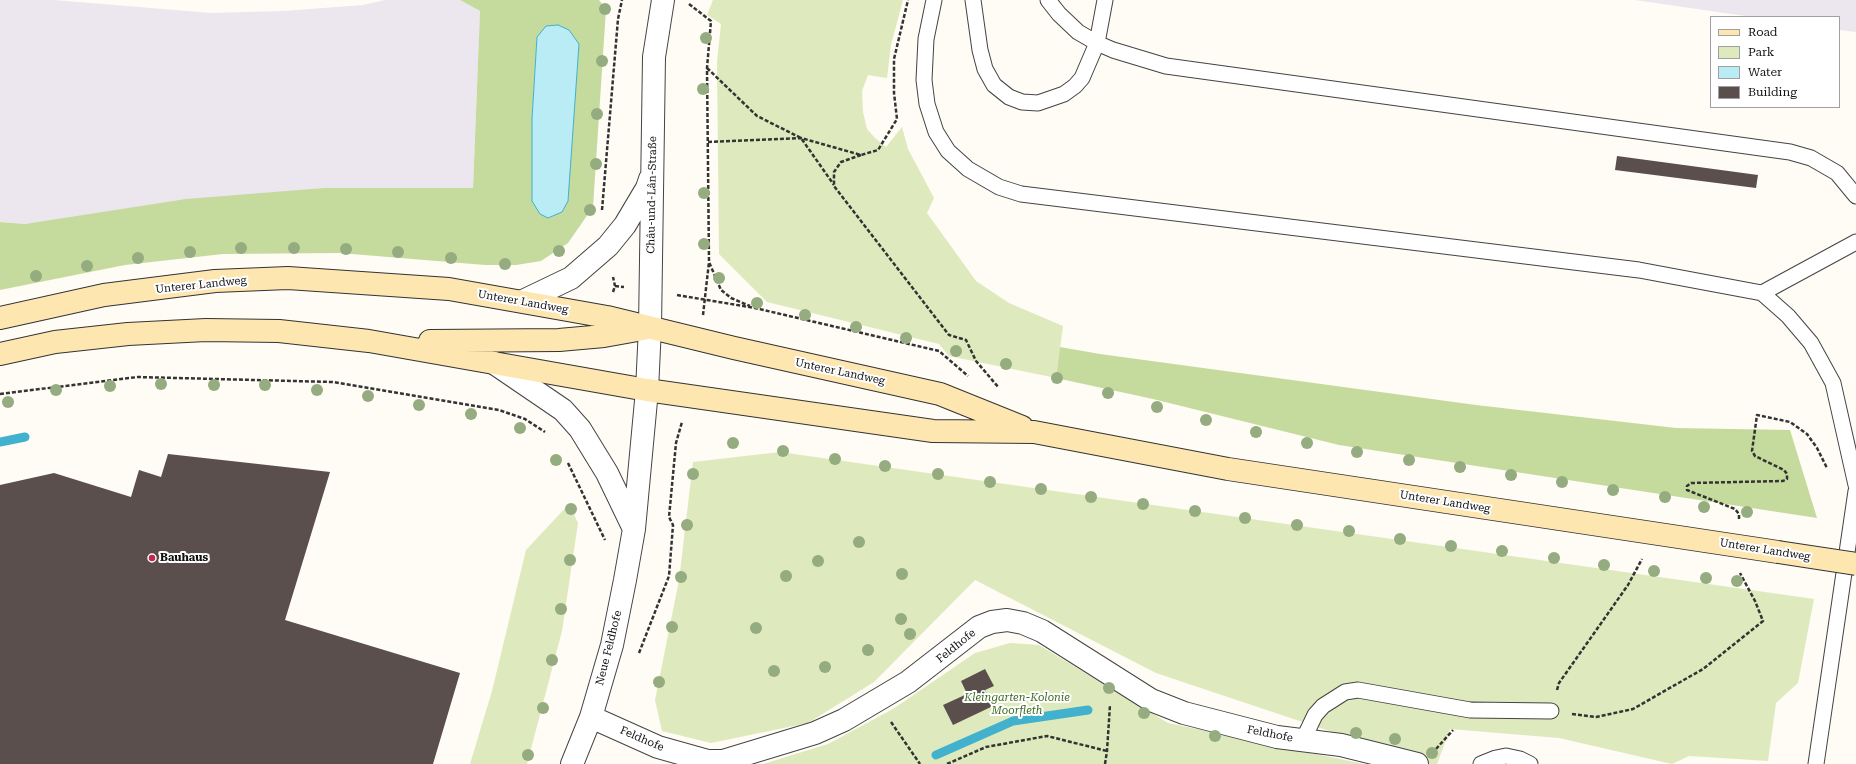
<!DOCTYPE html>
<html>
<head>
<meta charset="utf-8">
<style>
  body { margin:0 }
  #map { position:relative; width:1856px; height:764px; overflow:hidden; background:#fffbf5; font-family:"Roboto Serif",serif }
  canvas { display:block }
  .legend { position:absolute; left:1710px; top:16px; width:130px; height:92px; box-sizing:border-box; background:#fff; border:1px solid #a0a0a0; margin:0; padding:5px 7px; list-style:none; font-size:12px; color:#111 }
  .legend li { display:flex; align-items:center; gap:8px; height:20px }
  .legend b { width:20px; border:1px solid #a0a0a0 }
</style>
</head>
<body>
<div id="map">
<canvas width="1856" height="764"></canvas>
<ul class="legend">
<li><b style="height:5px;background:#fee6b1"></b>Road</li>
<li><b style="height:11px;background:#deeabd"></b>Park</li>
<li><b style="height:11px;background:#baecf6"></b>Water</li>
<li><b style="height:11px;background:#5a4f4d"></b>Building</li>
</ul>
</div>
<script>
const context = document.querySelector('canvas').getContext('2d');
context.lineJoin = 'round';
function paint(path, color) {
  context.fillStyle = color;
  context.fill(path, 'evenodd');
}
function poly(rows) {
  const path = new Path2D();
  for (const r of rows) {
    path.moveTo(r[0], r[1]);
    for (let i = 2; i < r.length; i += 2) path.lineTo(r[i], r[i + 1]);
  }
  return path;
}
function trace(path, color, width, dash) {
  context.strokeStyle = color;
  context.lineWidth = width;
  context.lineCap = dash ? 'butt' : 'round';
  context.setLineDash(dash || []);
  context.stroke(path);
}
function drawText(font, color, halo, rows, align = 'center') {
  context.font = font + ' "Roboto Serif",serif';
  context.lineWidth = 4;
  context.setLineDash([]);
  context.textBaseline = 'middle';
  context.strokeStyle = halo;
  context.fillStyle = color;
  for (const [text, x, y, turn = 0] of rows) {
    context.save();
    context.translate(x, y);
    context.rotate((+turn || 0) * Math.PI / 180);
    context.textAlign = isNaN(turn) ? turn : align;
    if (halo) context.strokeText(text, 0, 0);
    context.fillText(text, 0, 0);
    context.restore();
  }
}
paint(poly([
  [0,0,54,0,211,13,284,11,363,5,385,0,460,0,480,11,473,188,324,188,25,224,0,222],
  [1635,0,1856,0,1856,32,1839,30,1839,17,1752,17]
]), '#ece6ef');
paint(poly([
  [713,0,903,0,891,45,887,78,868,75,862,91,863,112,867,129,875,138,886,147,902,127,908,149,934,198,927,213,976,281,1009,303,1063,326,1056,378,949,356,939,344,767,302,719,254,717,62,721,24,707,15],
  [780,452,1814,599,1798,683,1776,703,1768,761,1689,756,1672,764,1559,738,1450,729,1437,764,1428,764,1156,673,975,580,874,682,808,723,711,743,662,731,655,700,679,580,693,462],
  [569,504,578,523,562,631,527,764,470,764,492,691,526,550],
  [1010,643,1039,645,1168,723,1364,764,763,764,828,744,893,709,975,653]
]), '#deeabd');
paint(poly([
  [460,0,599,0,606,9,593,207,568,243,541,261,516,265,485,265,340,253,223,254,125,265,0,290,0,222,25,224,186,199,324,188,473,188,480,11],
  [537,37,532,201,532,119],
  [1060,347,1100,354,1476,405,1676,428,1790,430,1817,518,1339,445,1153,399,1056,378]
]), '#c5db9d');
const water = poly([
  [558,25,569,30,579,44,568,201,562,212,548,218,540,214,532,201,532,119,537,37,546,26,558,25]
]);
paint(water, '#baecf6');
trace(water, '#41b1cd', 1);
trace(poly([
  [0,442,25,437],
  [936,755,1013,721,1088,710]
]), '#41b1cd', 9);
paint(poly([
  [1617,156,1758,175,1756,188,1615,170],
  [168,454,330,472,285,620,460,673,433,764,0,764,0,485,54,473,131,497,139,470,161,477],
  [985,669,994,686,985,690,993,706,953,725,943,705,967,694,961,681]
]), '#5a4f4d');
const service = poly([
  [934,0,926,39,924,80,927,104,936,132,948,151,968,169,999,187,1021,194,1639,270,1762,293,1788,316,1811,343,1833,383,1856,485],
  [973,0,980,50,985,69,994,85,1009,97,1022,102,1038,103,1064,94,1075,86,1082,78,1097,43,1105,0],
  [1048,0,1059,14,1078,32,1097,43,1113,50,1166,66,1790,152,1811,158,1837,173,1856,196],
  [1762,293,1856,242],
  [1303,740,1315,715,1323,706,1345,692,1358,690,1470,710,1551,711],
  [1481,764,1496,758,1506,756,1520,759,1530,764],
  [1816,764,1856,491]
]);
const minor = poly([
  [494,363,563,410,580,429,607,473,634,529],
  [591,717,658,747,708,761,723,761,815,733,844,720,908,682,979,627,992,622,1007,620,1023,623,1042,631,1151,700,1184,713,1277,737,1341,745,1417,764],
  [572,764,591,717,612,645,625,580,634,529,647,390]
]);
const tertiary = poly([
  [523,301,571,278,608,246,625,225,647,188,650,179],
  [647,390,650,327,654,57,663,0]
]);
const secondary = poly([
  [0,318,104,295,215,281,288,278,449,289,607,317,734,348,940,394,1022,427],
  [430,341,559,340,604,336,643,329],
  [0,354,55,342,128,334,206,330,279,331,369,341,647,390,933,431,1034,432,1228,469,1778,552]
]);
trace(service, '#444', 17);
trace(minor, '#444', 24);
trace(tertiary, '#444', 24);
trace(secondary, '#333', 24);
trace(poly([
  [689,4,711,21,707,68,709,262,721,290,731,298,750,306],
  [707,68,757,116,801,138,834,185],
  [708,142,801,138,861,155,878,150,897,119,894,93,894,59,908,0],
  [861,155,841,162,834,172,834,186,949,335,966,340,976,361,999,388],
  [602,210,618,19,622,0],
  [615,286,624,287],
  [613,292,615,286,613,277],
  [677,295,755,308,939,351,968,376],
  [703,315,709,262],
  [0,394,138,377,333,382,499,410,525,419,545,432],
  [568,463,605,540],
  [1739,519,1739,514,1735,509,1692,492,1687,490,1687,486,1691,483,1783,481,1787,479,1787,474,1784,470,1755,456,1752,451,1757,415,1790,422,1807,434,1817,448,1827,468],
  [639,653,669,576,673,525,669,517,676,443,682,422],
  [1557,690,1559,683,1628,585,1642,559],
  [1572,714,1596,717,1633,709,1703,669,1763,621,1755,601,1740,573],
  [891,722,920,764],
  [1436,749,1453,730],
  [947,764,986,747,1047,736,1107,751],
  [1105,764,1107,751,1110,705]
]), '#333', 2.5, [4, 2]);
trace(service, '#fff', 15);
trace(minor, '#fff', 22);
trace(tertiary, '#fff', 22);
trace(secondary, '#fee6b1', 22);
const secondaryBridge = poly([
  [1778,552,1856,564]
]);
trace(secondaryBridge, '#333', 24, []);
trace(secondaryBridge, '#fee6b1', 22);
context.fillStyle = '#95ab80';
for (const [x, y] of [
  [605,9],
  [706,38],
  [602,61],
  [703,89],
  [597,114],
  [596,164],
  [704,193],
  [590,210],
  [704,244],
  [241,248],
  [294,248],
  [346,249],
  [559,251],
  [190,252],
  [398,252],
  [138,258],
  [451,258],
  [505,264],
  [87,266],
  [36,276],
  [719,278],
  [757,303],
  [805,315],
  [856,327],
  [906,338],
  [956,351],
  [1006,364],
  [1057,378],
  [161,384],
  [214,385],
  [265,385],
  [110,386],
  [56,390],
  [317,390],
  [1108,393],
  [368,396],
  [8,402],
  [419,405],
  [1157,407],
  [471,414],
  [1206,420],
  [520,428],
  [1256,432],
  [733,443],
  [1307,443],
  [783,451],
  [1357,452],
  [835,459],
  [556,460],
  [1409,460],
  [885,466],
  [1460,467],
  [693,474],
  [938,474],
  [1511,475],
  [990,482],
  [1562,482],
  [1041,489],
  [1613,490],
  [1091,497],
  [1665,497],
  [1143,504],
  [1704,507],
  [571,509],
  [1195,511],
  [1747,512],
  [1245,518],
  [687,525],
  [1297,525],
  [1349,531],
  [1400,539],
  [859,542],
  [1451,546],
  [1502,551],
  [1554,558],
  [570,560],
  [818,561],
  [1604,565],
  [1654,571],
  [902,574],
  [786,576],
  [681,577],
  [1706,578],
  [1737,581],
  [561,609],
  [901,619],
  [672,627],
  [756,628],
  [910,634],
  [868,650],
  [552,660],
  [825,667],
  [774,671],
  [659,682],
  [1109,688],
  [543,708],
  [1144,713],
  [1356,733],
  [1215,736],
  [1395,739],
  [1432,753],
  [528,755]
]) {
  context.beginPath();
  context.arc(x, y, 6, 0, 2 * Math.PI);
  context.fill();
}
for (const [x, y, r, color] of [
  [152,558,4,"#c1284f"]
]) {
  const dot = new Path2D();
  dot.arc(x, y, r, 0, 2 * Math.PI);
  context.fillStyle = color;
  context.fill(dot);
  trace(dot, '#fff', 1.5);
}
drawText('11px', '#111', '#fff', [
  ["Châu-und-Lân-Straße",652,195,-89],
  ["Unterer Landweg",201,285,-6],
  ["Unterer Landweg",523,302,10],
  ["Unterer Landweg",840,372,12],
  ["Unterer Landweg",1445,502,9],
  ["Unterer Landweg",1765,550,9],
  ["Feldhofe",956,646,-39],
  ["Neue Feldhofe",609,648,-76],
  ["Feldhofe",1270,734,11],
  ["Feldhofe",642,739,23]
]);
drawText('bold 11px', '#111', '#fff', [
  ["Bauhaus",160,558]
], 'left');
drawText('italic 11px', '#3e6a20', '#fff', [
  ["Kleingarten-Kolonie",1017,698],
  ["Moorfleth",1017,711]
]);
</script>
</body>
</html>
